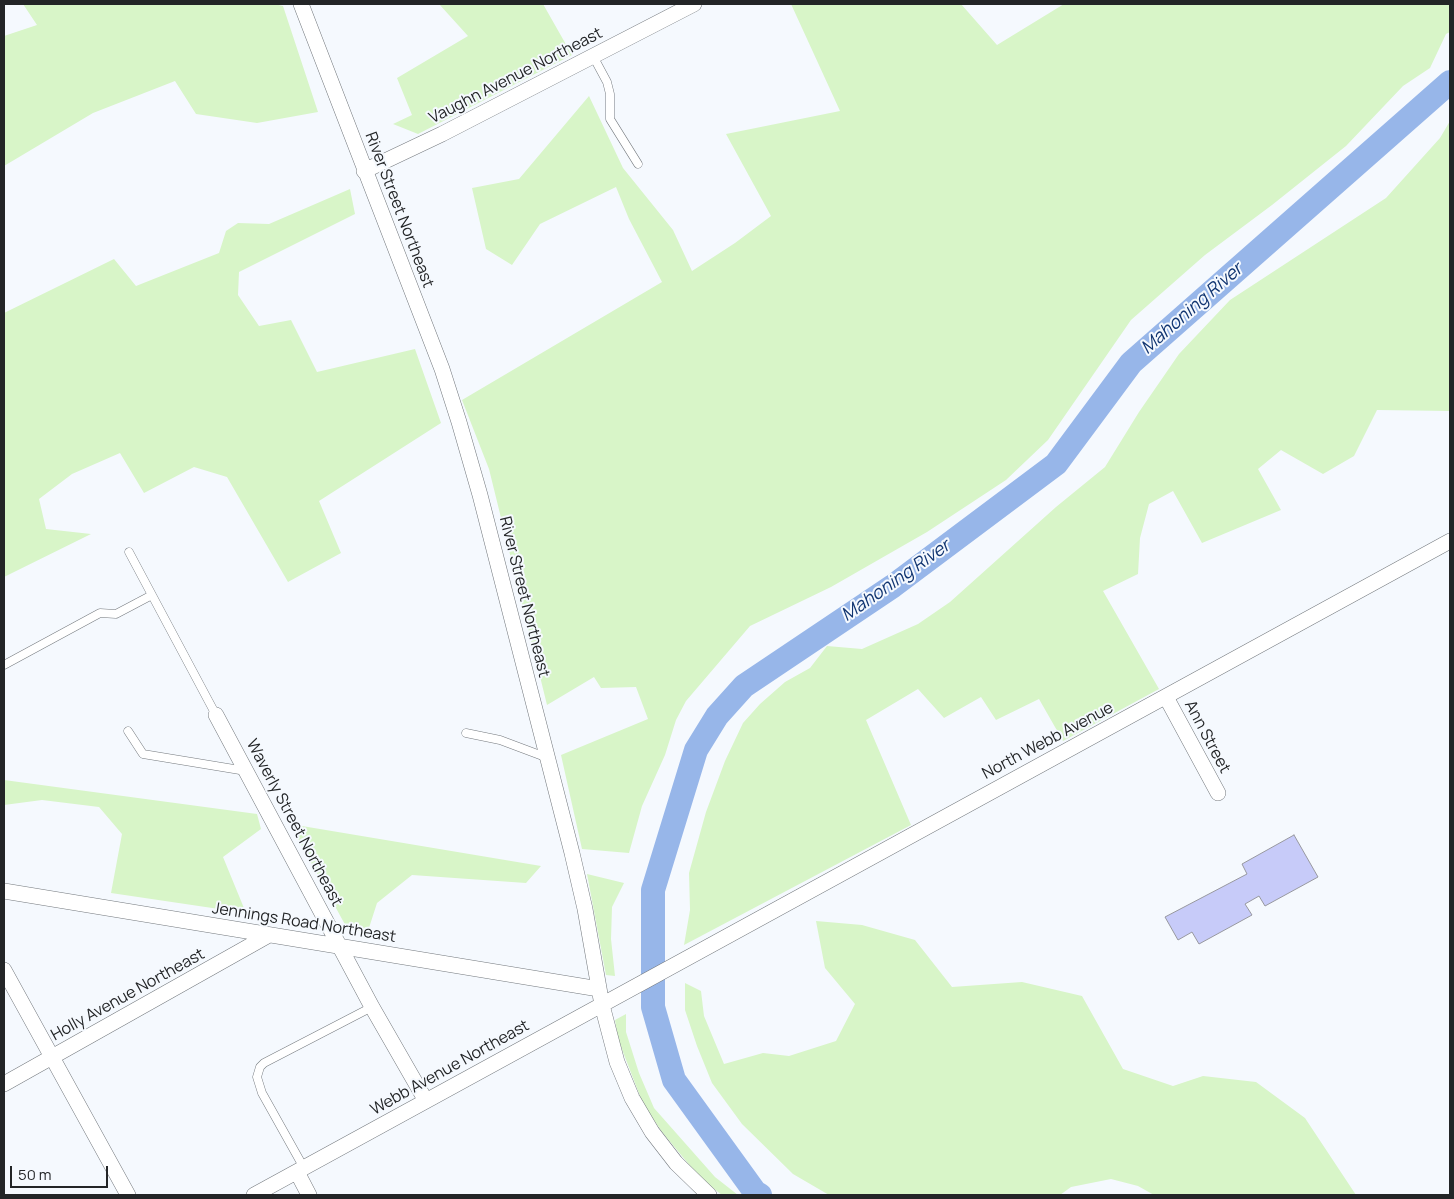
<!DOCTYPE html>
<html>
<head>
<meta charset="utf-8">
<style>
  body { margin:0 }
  #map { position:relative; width:1454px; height:1199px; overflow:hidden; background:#f5f9fe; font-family:Manrope,sans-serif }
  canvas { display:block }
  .frame { position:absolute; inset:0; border:5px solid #232527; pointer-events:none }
  .scale { position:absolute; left:10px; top:1166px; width:98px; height:22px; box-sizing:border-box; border:2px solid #232527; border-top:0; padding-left:6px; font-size:15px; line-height:18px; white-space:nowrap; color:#232527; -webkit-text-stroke:4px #f5f9fe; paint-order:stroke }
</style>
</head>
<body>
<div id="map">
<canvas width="1454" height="1199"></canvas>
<div class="frame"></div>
<div class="scale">50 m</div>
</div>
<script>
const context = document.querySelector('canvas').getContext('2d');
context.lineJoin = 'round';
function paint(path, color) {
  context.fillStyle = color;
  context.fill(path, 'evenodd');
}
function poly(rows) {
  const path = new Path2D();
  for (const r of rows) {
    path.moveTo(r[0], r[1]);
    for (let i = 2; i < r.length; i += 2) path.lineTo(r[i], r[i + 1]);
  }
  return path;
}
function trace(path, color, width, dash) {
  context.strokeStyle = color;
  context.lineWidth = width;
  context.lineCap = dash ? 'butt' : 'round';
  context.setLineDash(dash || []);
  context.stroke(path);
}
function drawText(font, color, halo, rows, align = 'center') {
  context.font = font + ' Manrope,sans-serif';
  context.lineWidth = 4;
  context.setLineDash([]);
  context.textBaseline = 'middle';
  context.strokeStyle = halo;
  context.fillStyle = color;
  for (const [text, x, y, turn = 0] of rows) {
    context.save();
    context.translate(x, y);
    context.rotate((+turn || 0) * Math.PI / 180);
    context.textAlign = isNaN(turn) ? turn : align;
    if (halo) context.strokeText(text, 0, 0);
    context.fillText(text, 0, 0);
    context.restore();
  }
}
paint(poly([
  [23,4,274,4,283,6,318,112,257,123,196,114,175,81,93,113,4,166,4,36,37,25],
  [439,4,543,4,572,55,418,134,393,124,412,115,397,78,468,36],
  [791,4,961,4,997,45,1064,4,1450,4,1450,32,1446,34,1430,68,1403,86,1346,146,1272,205,1205,255,1131,320,1048,440,1006,480,927,532,831,587,750,626,686,701,676,720,665,755,642,806,629,853,582,849,561,755,648,719,636,687,601,688,594,677,547,705,489,469,462,400,662,282,629,219,616,187,540,224,512,265,486,249,472,188,519,179,589,96,623,168,673,230,692,271,735,243,771,216,726,134,840,111],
  [1450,121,1450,411,1377,410,1354,456,1323,474,1281,450,1258,469,1281,510,1202,543,1173,491,1149,504,1140,538,1138,574,1103,591,1159,689,1063,741,1039,699,996,720,981,697,944,718,918,689,866,720,911,825,684,945,690,910,689,873,706,812,725,761,743,723,760,704,785,682,810,668,827,646,862,649,918,624,950,602,1056,507,1105,467,1139,412,1179,354,1230,300,1386,198,1440,138],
  [350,189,355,214,239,272,238,295,259,326,291,320,317,372,415,349,441,423,319,501,341,553,288,582,227,477,194,467,144,493,120,453,72,474,39,499,46,529,91,534,4,577,4,313,114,259,136,286,219,253,226,231,238,223,269,224],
  [4,780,257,814,261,829,223,857,246,913,111,893,122,834,99,807,42,800,4,805],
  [290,824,541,866,526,883,412,875,377,903,368,931,348,930],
  [587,874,624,883,612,907,611,939,615,976,606,975],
  [816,921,862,925,915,940,952,987,1022,982,1082,996,1123,1069,1173,1086,1203,1076,1256,1082,1305,1118,1356,1195,1154,1195,1138,1186,1111,1179,1071,1187,1060,1195,829,1195,793,1174,742,1124,712,1083,697,1046,685,1010,685,983,701,991,704,1016,724,1064,763,1053,789,1056,836,1041,855,1004,825,968],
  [626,1014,626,1032,639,1073,654,1108,715,1177,738,1195,722,1195,701,1179,662,1132,643,1104,618,1039,615,1020]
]), '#d8f5c8');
trace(poly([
  [760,1195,755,1192,674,1080,653,1007,653,890,696,750,717,716,744,686,893,586,1056,464,1131,363,1450,82]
]), '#97b6e9', 24);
const building = poly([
  [1294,835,1318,877,1265,906,1259,896,1245,904,1252,915,1199,944,1192,932,1178,940,1165,917,1247,874,1242,864,1294,835]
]);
paint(building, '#c7cbf9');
trace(building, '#97989f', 1);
const lane = poly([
  [593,56,607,82,610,94,610,119,638,164],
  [129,552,216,715],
  [4,665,100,613,116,614,152,595],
  [128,731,143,754,246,771],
  [466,733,500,740,548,758],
  [304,1168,262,1093,257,1077,260,1067,264,1063,372,1007]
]);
const street = poly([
  [301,4,442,369,459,422,480,495,572,853,585,909,602,1005,617,1062,632,1098,652,1132,676,1163,709,1195],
  [364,171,442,134,694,4],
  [1166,697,1218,793],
  [216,715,372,1007,426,1101],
  [4,891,599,989],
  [4,970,128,1195],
  [4,1084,269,935],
  [297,1172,309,1195],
  [254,1195,1450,541]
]);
trace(lane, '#74797e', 9);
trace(street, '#74797e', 16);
trace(lane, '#fff', 8);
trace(street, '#fff', 15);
drawText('16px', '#232527', '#f5f9fe', [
  ["Vaughn Avenue Northeast",516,76,-27],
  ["River Street Northeast",399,210,69],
  ["River Street Northeast",524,597,76],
  ["Ann Street",1207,737,62],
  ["North Webb Avenue",1048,741,-28],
  ["Waverly Street Northeast",294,823,62],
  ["Jennings Road Northeast",304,923,9],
  ["Holly Avenue Northeast",128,995,-29],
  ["Webb Avenue Northeast",450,1068,-29]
]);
drawText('italic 18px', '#113571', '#f5f9fe', [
  ["Mahoning River",1192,309,-41],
  ["Mahoning River",896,581,-35]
]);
</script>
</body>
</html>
